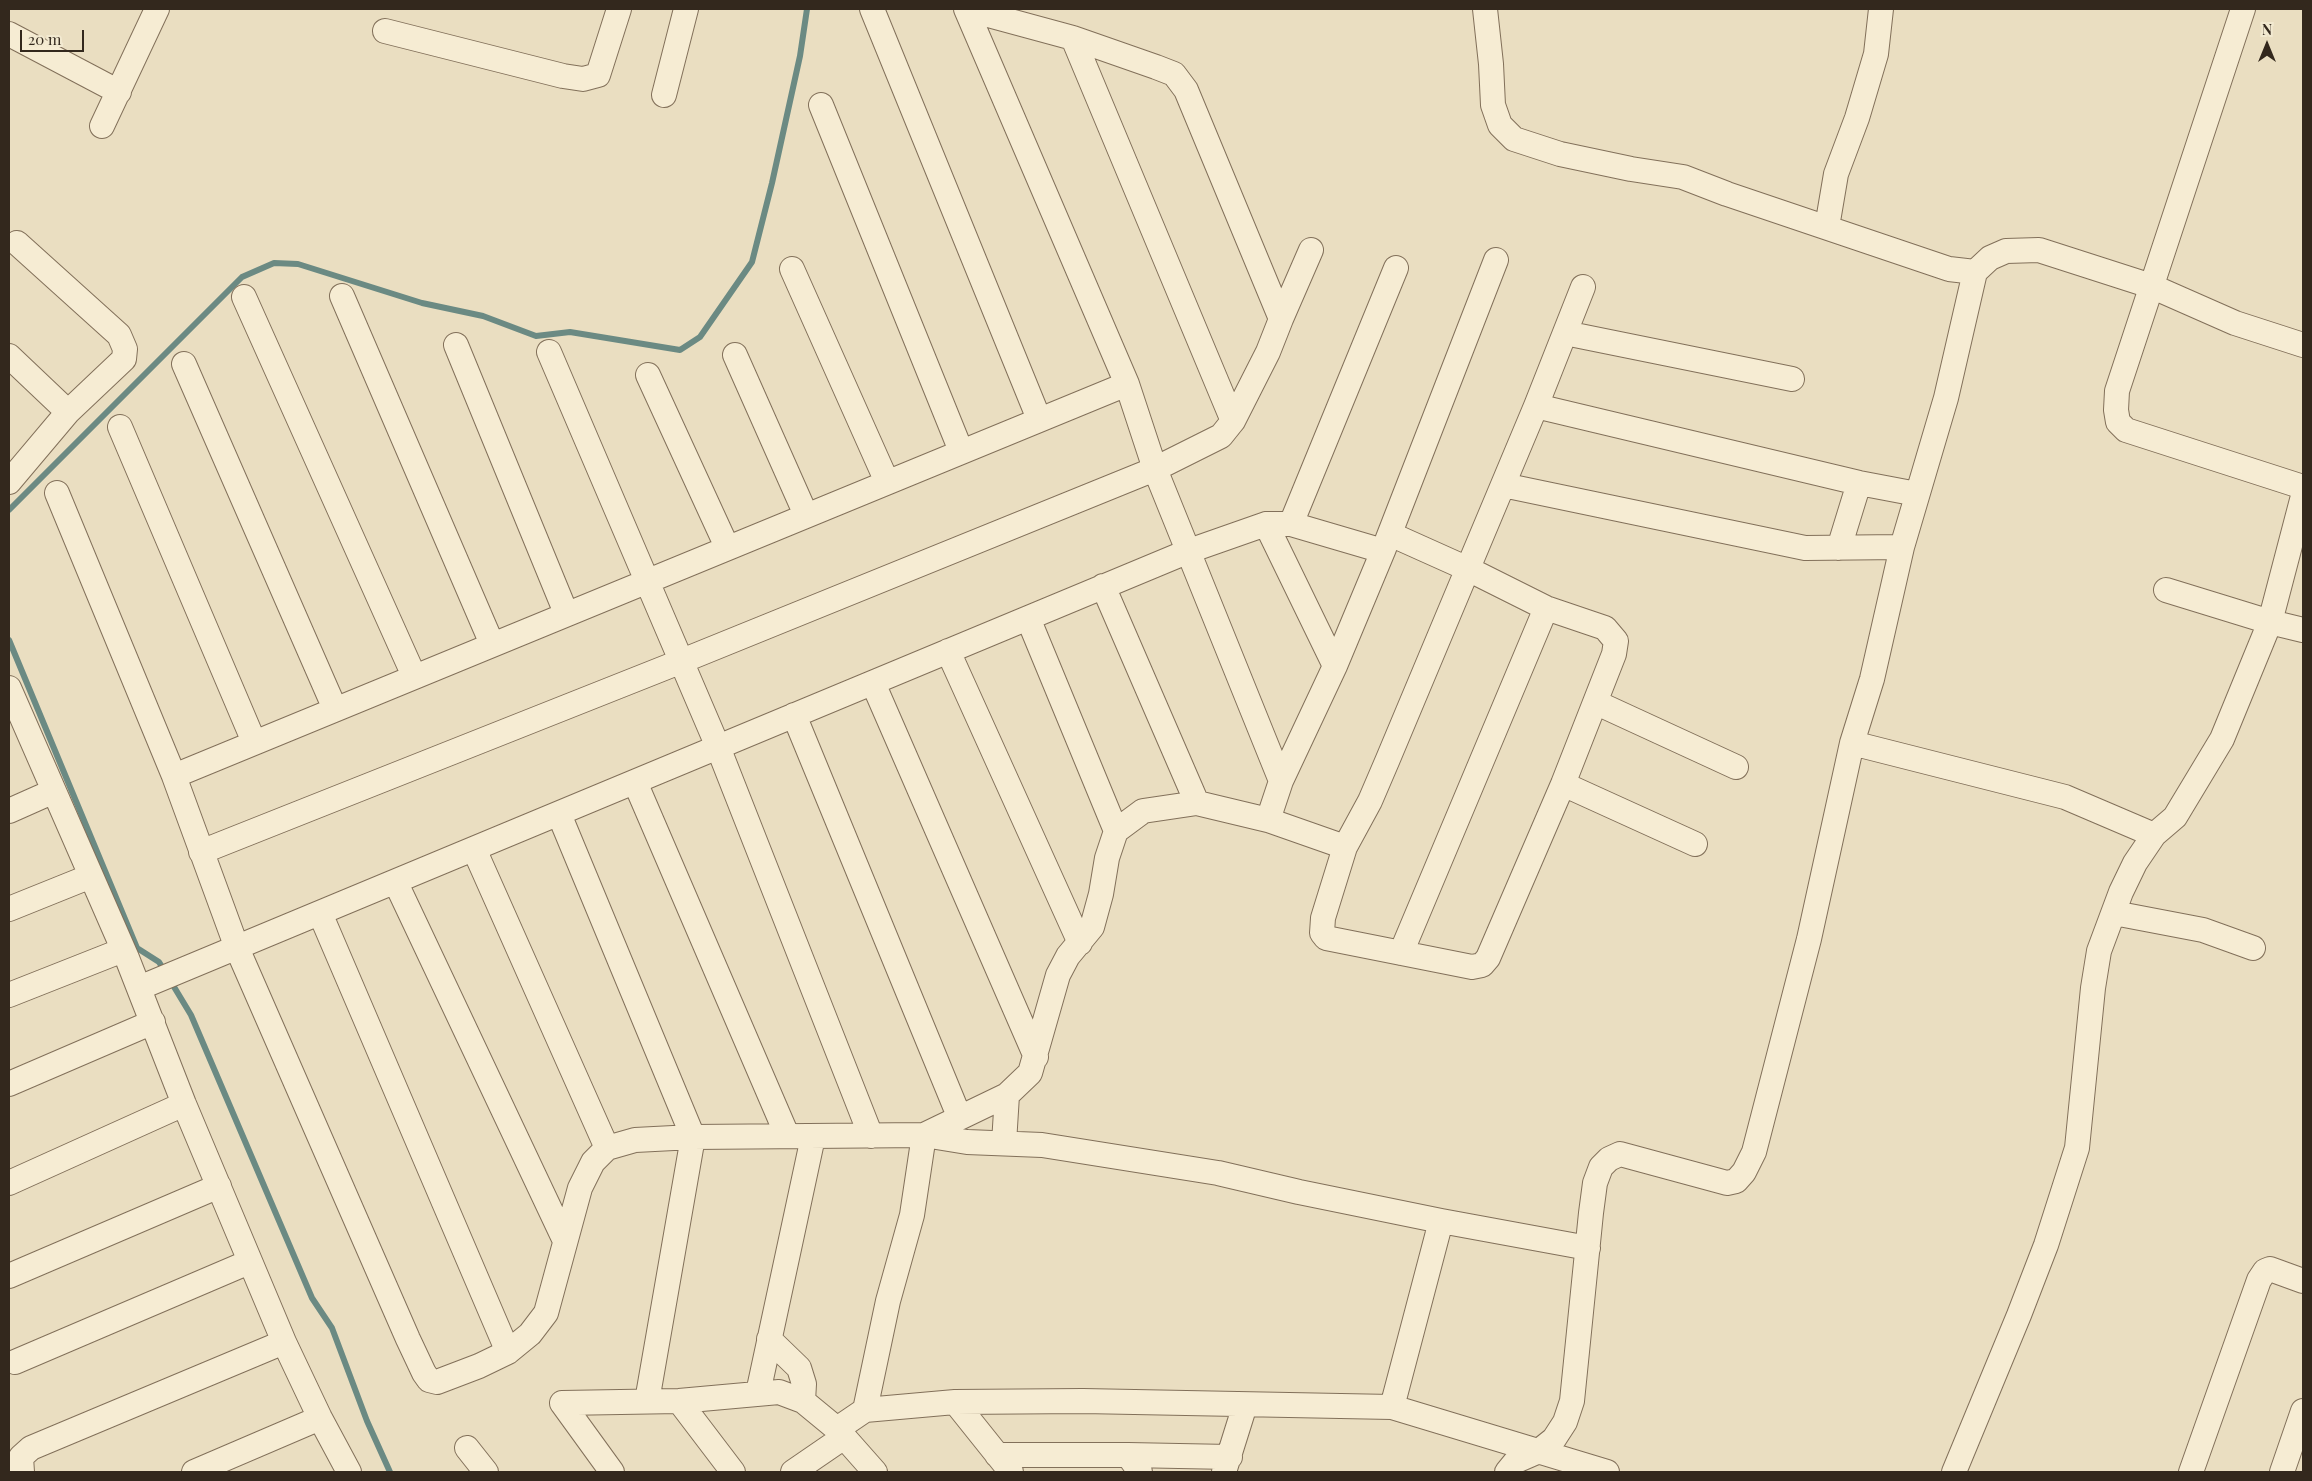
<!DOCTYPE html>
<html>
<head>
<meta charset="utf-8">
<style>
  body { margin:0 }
  #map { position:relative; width:2312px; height:1481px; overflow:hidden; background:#eadec1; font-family:"Playfair Display",serif }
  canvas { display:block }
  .frame { position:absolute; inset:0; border:10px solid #33281d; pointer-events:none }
  .north { position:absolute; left:2242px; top:20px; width:50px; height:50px; -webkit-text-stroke:4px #f2e9d0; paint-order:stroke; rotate:0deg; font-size:14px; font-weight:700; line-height:20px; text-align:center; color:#33281d }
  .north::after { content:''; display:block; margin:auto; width:18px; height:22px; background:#33281d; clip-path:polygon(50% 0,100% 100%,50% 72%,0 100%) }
  .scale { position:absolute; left:20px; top:30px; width:64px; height:22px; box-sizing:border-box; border:2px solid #33281d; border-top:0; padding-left:6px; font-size:15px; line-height:18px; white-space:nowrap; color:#33281d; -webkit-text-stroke:4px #f2e9d0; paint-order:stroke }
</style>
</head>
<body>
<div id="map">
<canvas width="2312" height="1481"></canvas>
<div class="frame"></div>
<div class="north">N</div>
<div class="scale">20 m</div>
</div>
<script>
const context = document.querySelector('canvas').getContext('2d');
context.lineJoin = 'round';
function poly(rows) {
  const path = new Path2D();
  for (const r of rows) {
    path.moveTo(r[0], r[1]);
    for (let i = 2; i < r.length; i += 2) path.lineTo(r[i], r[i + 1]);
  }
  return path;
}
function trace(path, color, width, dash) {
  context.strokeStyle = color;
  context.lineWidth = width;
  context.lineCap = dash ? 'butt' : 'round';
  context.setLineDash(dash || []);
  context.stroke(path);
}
trace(poly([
  [9,510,242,277,274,263,298,264,422,303,483,316,536,336,570,332,680,350,700,337,752,262,772,183,800,56,807,9],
  [9,640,137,948,159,962,191,1015,312,1298,332,1328,367,1421,390,1472]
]), '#6b8a83', 6);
const minor = poly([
  [872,9,1039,419],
  [966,9,1127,384,1155,469,1281,781],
  [1485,9,1491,64,1493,105,1500,125,1514,139,1560,154,1631,169,1683,177,1727,194,1949,269,1975,272,1990,258,2006,251,2039,250,2151,286,2235,323,2303,345],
  [2243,9,2117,391,2116,410,2118,422,2126,430,2303,487],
  [385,31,563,76,583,79,598,75,619,9],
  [9,34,119,92],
  [1073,38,1233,421],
  [664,95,686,9],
  [821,105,961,451],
  [102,126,157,9],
  [1827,227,1836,174,1857,118,1876,54,1881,9],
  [792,269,887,482],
  [342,296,492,644],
  [244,297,414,676],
  [1281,319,1311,250],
  [1565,333,1792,379],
  [456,345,566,613],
  [549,352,718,747,871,1136],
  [735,355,806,515],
  [9,356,68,412],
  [184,364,335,709],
  [648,375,727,547],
  [1536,406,1859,483,1917,494],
  [120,427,254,742],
  [9,482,68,412,124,359,125,349,119,335,17,243],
  [1503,485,1805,548,1902,547],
  [57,493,174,776,237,948,408,1339,424,1373,429,1380,437,1382,479,1366,508,1352,530,1334,546,1313,580,1188,593,1162,607,1148,635,1140,693,1137,924,1135,1007,1095,1030,1073,1058,975,1068,956,1092,927,1101,894,1107,858,1116,831,1143,811,1197,803,1268,820,1345,847,1370,801,1388,759,1536,406,1583,287],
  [1266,524,1335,666],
  [1291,524,1396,268],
  [1839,548,1859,483],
  [1103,586,1197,803],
  [2166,590,2270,622,2303,630],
  [1028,618,1116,831],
  [948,651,1080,943],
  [873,683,1036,1057],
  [9,688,127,958,184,1104,284,1342,320,1418,349,1472],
  [1597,703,1736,767],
  [794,715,959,1116],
  [1852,743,2065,797,2154,835],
  [174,776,1127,384],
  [635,782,787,1135],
  [1563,784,1695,844],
  [9,811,54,791],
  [559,814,693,1137,647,1401],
  [1268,820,1281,781,1335,666,1383,551],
  [1345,847,1323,918,1322,933,1326,938,1472,967,1482,965,1488,958,1563,784,1614,654,1616,641,1605,628,1546,608,1468,569,1390,534],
  [474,849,607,1148],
  [201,852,682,661,1155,469,1221,436,1233,421,1268,352,1281,319,1186,90,1174,74,1156,67,1073,38,966,9],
  [396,883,565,1241],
  [9,909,91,876],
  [320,913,508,1352],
  [2114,913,2203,930,2253,948],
  [1401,953,1546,608],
  [139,988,1189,551,1266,524,1291,524,1383,551,1496,260],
  [9,995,123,950],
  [9,1084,153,1022],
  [1004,1143,1007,1095],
  [9,1183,184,1104],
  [9,1276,219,1186],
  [769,1339,799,1368,804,1384,803,1401],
  [15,1362,249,1262],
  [758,1393,813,1137],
  [679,1401,733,1472],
  [955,1402,1083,1401,1392,1407,1607,1472],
  [562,1403,679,1401,779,1392,803,1401,837,1429],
  [562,1403,612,1472],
  [1392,1407,1441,1221],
  [865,1410,888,1301,912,1215,924,1135,967,1142,1042,1145,1218,1173,1299,1192,1441,1221,1588,1248],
  [467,1448,486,1472],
  [997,1455,1128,1455,1140,1472],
  [1128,1455,1230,1457],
  [22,1472,21,1457,31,1448,284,1342],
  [194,1472,320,1418],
  [793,1472,844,1437],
  [875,1472,837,1429,865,1410,955,1402,1011,1472],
  [1224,1472,1245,1405],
  [1507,1472,1516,1461,1539,1451,1554,1439,1565,1422,1572,1401,1591,1213,1595,1183,1601,1167,1609,1159,1620,1154,1727,1183,1736,1181,1744,1172,1754,1152,1809,939,1852,743,1872,679,1902,547,1946,398,1975,272],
  [1954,1472,2019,1315,2046,1245,2077,1148,2093,988,2099,951,2121,892,2135,863,2154,835,2175,817,2222,739,2270,622,2303,496],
  [2191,1472,2259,1280,2265,1271,2270,1269,2303,1281],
  [2282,1472,2303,1411]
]);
trace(minor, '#82705a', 26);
trace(minor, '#f6ecd3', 24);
</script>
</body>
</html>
